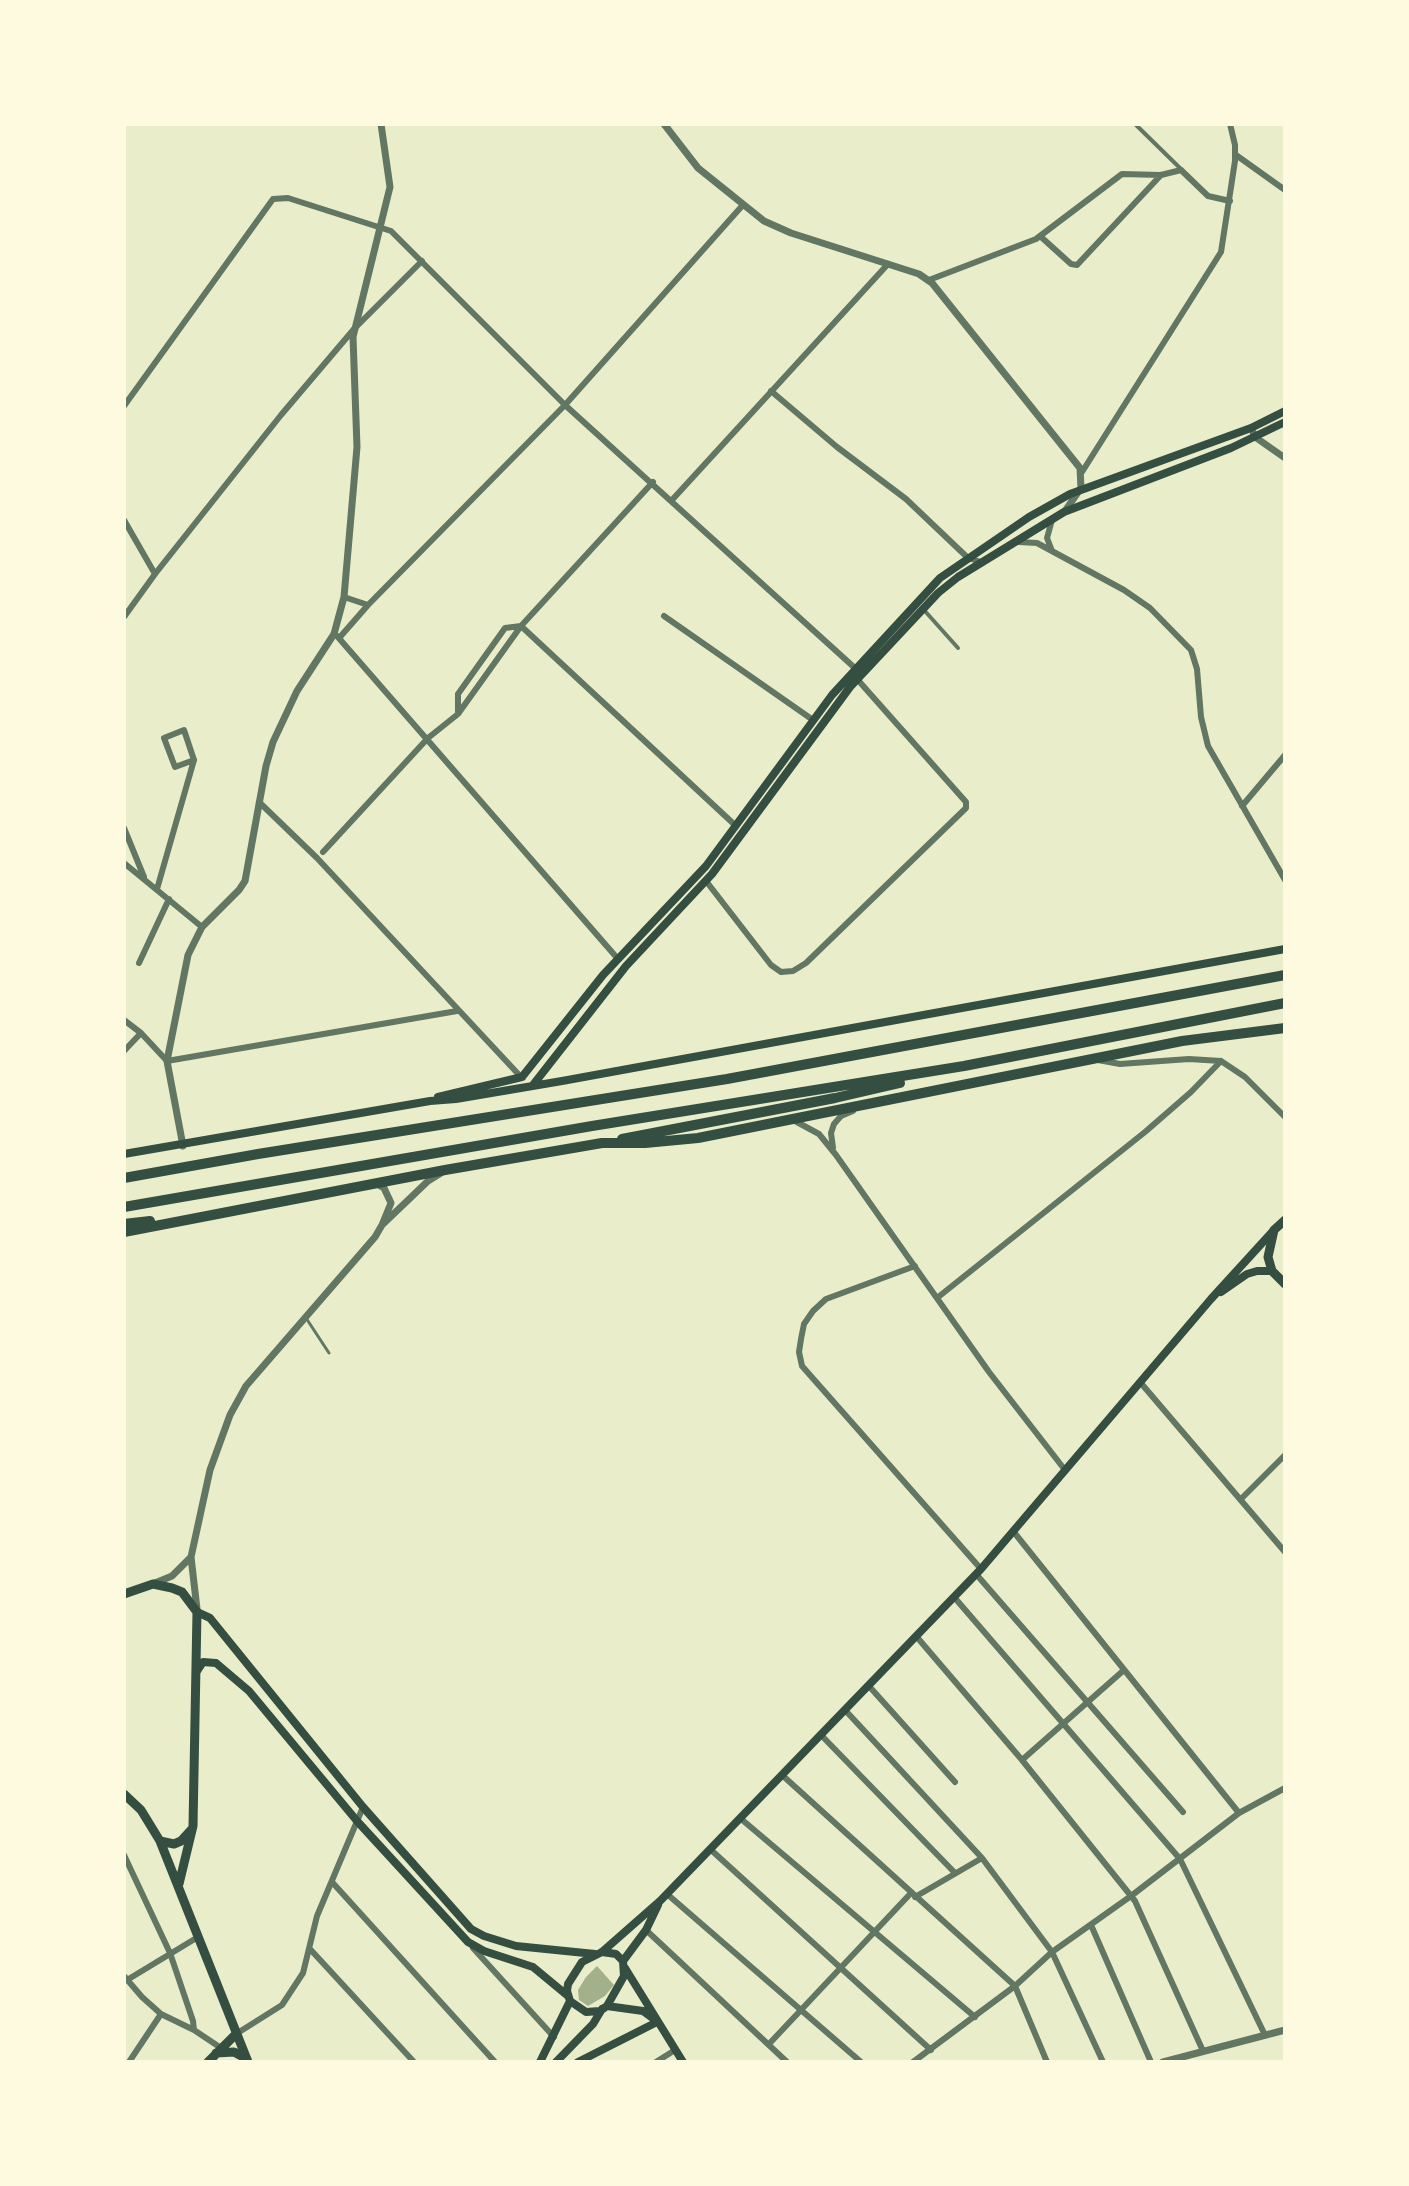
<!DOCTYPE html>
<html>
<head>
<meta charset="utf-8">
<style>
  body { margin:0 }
  #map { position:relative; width:1409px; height:2186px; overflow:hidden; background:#e9edc9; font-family:Manrope,sans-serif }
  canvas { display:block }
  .frame { position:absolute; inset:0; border:126px solid #fefae0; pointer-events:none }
</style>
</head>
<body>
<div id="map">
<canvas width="1409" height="2186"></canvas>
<div class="frame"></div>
</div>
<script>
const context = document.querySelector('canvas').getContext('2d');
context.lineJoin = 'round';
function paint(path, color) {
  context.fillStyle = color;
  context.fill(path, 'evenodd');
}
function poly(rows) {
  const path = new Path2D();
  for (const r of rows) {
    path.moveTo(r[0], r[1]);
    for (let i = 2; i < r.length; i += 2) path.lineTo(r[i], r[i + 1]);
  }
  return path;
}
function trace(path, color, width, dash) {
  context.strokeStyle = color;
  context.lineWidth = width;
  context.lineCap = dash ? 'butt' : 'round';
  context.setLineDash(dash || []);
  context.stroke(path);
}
paint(poly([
  [597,1966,614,1985,605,1996,588,2006,579,2000,578,1990,586,1977]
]), '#a3b18a');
trace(poly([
  [306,1318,329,1353]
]), '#617663', 3);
trace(poly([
  [1135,124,1182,170],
  [924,610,958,648]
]), '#617663', 4);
trace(poly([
  [1236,155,1285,190],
  [1040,236,1071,264,1077,265,1161,175],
  [929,280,1036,239,1122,174,1161,175,1181,170,1208,196,1230,201],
  [771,391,837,447,906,499,968,558,981,562],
  [124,406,273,199,288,198,391,231,565,405,856,669],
  [1082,472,1221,252,1235,161,1235,145,1230,124],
  [672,500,888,264],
  [124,520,155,574],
  [1052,520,1047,538,1052,551],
  [1019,542,1037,543,1124,590,1150,608,1191,650,1197,669,1201,717,1208,746,1285,880],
  [344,597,368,605],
  [664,616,813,720],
  [124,617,155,574,281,415,354,329,422,261],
  [337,636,618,959],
  [340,637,368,605,565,405,742,206],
  [458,712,458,694,505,628,521,626,736,826],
  [259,802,317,858,521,1077],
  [1242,806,1285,755],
  [124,828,144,877],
  [323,852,428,738,458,714,521,626,653,482],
  [124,863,202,927],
  [706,881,771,965,781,972,793,971,806,963,966,808,966,802,857,679],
  [157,889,194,760,175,767,164,738,184,730,194,760],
  [139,963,169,899],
  [124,1020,141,1033,167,1061,457,1011],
  [124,1051,141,1033],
  [1098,1060,1120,1064,1189,1059,1221,1061,1245,1077,1285,1117],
  [795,1121,819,1134,836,1155,989,1372,1065,1470],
  [833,1148,831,1133,834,1124,841,1116,853,1111],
  [915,1266,826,1299,813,1311,804,1324,801,1339,799,1352,802,1366,981,1569],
  [937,1298,1145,1132,1191,1092,1221,1061],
  [1140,1382,1285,1552],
  [1241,1499,1285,1455],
  [1013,1531,1239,1813],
  [976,1574,1183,1812],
  [954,1597,1180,1859,1264,2033],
  [916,1636,1022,1760,1135,1901,1203,2051],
  [868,1685,955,1782],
  [845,1710,982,1858,1052,1952,1103,2062],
  [821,1735,955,1873],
  [1022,1760,1124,1670],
  [782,1775,1015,1986,1047,2062],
  [740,1818,975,2017],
  [710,1849,931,2050],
  [124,1855,170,1953,193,2021,194,2030],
  [332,1882,495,2062],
  [667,1894,861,2062],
  [915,1897,982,1858],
  [1091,1925,1151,2062],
  [646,1930,787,2062],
  [473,1948,554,2037],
  [310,1949,414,2062],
  [124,1976,142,1997,161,2014,194,2030,221,2048],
  [127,1980,198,1937],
  [236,2034,282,2005,303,1973,317,1916,363,1807],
  [769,2044,911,1893],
  [129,2062,161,2014],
  [656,2062,675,2050],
  [913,2062,1015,1986,1052,1952,1131,1896,1239,1813,1285,1788]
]), '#617663', 6);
trace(poly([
  [664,124,698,168,764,221,791,233,919,274,932,283,1080,468,1081,488,1065,511],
  [1253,432,1255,437,1285,458],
  [183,1146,167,1061,188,955,202,927,239,890,245,881,266,766,273,742,297,691,334,634,344,597,357,447,353,337,390,187,381,124],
  [377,1184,384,1188,391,1203,382,1225,428,1181,441,1173],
  [155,1583,172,1576,191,1557],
  [197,1609,191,1557,210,1470,230,1415,246,1386,375,1237,382,1225],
  [1163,2062,1285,2030]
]), '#617663', 7);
trace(poly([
  [522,1077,603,975,706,866,832,695,940,578,1029,517,1070,494,1251,428,1285,411],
  [533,1085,626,966,712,874,850,687,938,593,958,577,1064,512,1231,448,1285,422],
  [438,1097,522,1077],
  [124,1154,430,1101,456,1099,562,1081,1285,949],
  [1221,1292,1247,1274,1257,1271,1272,1271],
  [197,1612,210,1618,363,1807,471,1929,484,1936,516,1946,595,1954],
  [197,1671,203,1662,216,1663,249,1691,357,1821,468,1942,484,1951,533,1967,568,1996],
  [602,1952,660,1901,981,1569,1211,1299,1274,1230],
  [602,1952,616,1954,623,1961,624,1976,607,2006,600,2011,586,2012,570,2001,567,1991,568,1984,582,1962,602,1952],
  [623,1961,646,1930,658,1905],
  [625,1968,683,2062],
  [607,2006,643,2011,654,2019],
  [540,2062,570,2001],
  [556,2062,593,2024,602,2009],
  [578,2062,657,2022]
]), '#344e41', 8);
trace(poly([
  [1285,1220,1274,1230,1268,1257,1272,1271,1285,1284],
  [124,1594,153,1584,172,1588,182,1592,197,1612,193,1826,179,1884],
  [124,1794,141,1810,160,1841,248,2062],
  [160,1841,174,1844,181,1841,191,1830],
  [216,2053,234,2052,247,2059],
  [208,2062,236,2034]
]), '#344e41', 9);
trace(poly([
  [622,1139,835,1098,900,1083],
  [124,1178,258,1154,727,1079,1285,975],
  [124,1207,592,1126,964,1066,1285,1003],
  [124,1224,150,1221],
  [124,1232,445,1170,602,1143,645,1143,698,1138,1182,1041,1285,1028]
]), '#344e41', 10);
</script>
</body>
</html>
